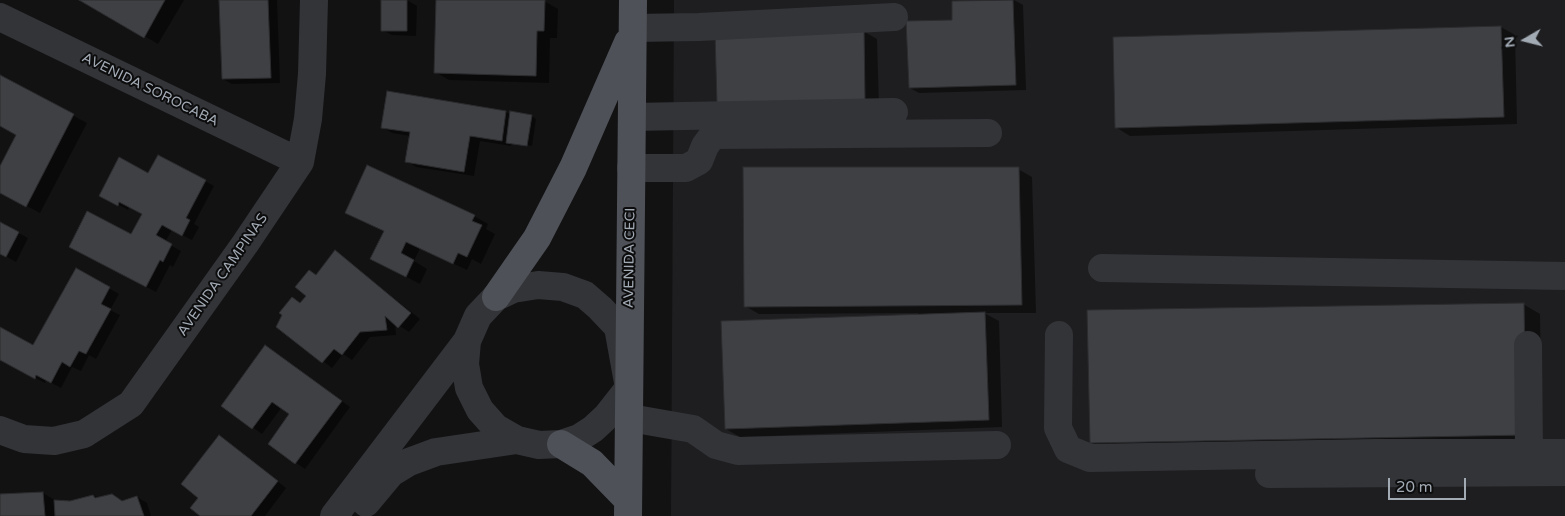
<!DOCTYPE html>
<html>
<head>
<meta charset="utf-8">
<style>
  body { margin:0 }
  #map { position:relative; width:1565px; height:516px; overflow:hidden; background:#121213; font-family:"Varela Round",sans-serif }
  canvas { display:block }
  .north { position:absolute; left:1500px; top:15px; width:50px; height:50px; -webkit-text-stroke:4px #0d0d0e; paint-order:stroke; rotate:262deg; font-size:14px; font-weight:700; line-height:20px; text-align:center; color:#a2aab4 }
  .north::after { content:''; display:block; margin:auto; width:18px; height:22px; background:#a2aab4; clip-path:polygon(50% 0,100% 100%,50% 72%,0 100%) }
  .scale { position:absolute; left:1388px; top:478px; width:78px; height:22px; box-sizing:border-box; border:2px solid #a2aab4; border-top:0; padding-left:6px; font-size:15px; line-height:18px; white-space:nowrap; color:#a2aab4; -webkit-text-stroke:4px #0d0d0e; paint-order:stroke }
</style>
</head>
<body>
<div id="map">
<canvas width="1565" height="516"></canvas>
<div class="north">N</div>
<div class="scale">20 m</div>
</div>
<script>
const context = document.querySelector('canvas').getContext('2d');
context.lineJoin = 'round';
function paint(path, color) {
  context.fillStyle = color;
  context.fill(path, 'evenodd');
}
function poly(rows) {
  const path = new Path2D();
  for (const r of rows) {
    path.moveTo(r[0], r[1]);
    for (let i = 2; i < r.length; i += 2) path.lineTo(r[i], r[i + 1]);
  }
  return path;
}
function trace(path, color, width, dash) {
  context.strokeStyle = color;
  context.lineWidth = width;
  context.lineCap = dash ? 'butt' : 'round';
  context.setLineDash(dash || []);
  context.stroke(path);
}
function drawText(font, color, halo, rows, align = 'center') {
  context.font = font + ' "Varela Round",sans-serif';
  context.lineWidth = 4;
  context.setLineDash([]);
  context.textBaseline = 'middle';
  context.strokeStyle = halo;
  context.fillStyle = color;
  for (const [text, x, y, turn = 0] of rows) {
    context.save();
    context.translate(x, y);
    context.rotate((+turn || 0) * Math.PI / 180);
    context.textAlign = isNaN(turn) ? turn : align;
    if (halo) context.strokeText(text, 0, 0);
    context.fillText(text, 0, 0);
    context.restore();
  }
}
paint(poly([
  [674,0,1565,0,1565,516,671,516]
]), '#1e1e20');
paint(poly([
  [82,0,184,0,158,44],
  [220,0,277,0,280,83,232,84,223,79],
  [383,0,407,0,417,6,416,36,392,35,382,30],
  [437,0,544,1,558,9,557,38,550,38,549,83,449,80,435,72],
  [1014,0,1023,5,1026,90,919,93,910,88,953,21,953,2],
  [1501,27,1515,35,1517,124,1130,136,1117,128],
  [863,31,877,39,879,107,732,110],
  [0,76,87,123,40,213,0,192,0,169,17,135,0,126],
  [388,93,506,112,511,115,532,116,536,119,532,146,512,142,511,146,480,141,474,176,416,167,407,161,410,136,392,133,382,127],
  [1018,169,1032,177,1036,313,984,313,999,321,1002,427,740,437,726,429,918,316,918,313,759,314,745,306],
  [149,174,205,181,214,186,194,224,199,227,192,240,172,230,165,242,181,251,173,267,170,265,156,292,80,252,132,236,143,214,129,207,128,210,101,195],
  [346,212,474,216,488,224,486,229,495,234,481,264,472,259,467,270,420,248,414,261,427,269,420,284,385,266,385,232],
  [0,223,28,238,16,262,0,253],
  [335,251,420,319,409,332,395,323,396,335,370,337,352,360,343,354,332,368,278,327,292,299,301,304,308,296,317,275],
  [76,270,119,294,110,310,120,315,96,359,89,355,81,371,72,367,61,388,46,380,45,383,0,359,0,328,34,347],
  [1523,304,1540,314,1542,444,1108,452,1091,442],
  [266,346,350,407,305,469,269,444,291,414,282,407,262,434,222,405],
  [229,443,286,488,265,516,202,516],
  [43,493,58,502,71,503,93,496,122,502,137,497,147,503,151,516,0,516,0,495]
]), '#0007');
const building = poly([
  [79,0,165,0,144,38,79,0],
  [219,0,268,0,271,78,222,79,219,0],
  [381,0,407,0,407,31,381,31,381,0],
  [436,0,545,0,544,31,537,31,536,76,434,73,436,0],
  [1013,0,1016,85,909,88,906,21,952,20,952,1,1013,0],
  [1501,26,1504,117,1115,128,1113,37,1501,26],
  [864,29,865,100,717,103,715,32,864,29],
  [0,75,74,114,26,207,0,193,0,166,16,135,0,126,0,75],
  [387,91,506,111,502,141,470,136,464,172,405,162,410,132,381,128,387,91],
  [510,111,532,115,527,146,506,143,510,111],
  [158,155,206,180,186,218,190,220,182,236,162,225,156,235,172,244,163,262,160,260,146,287,69,247,87,211,131,234,142,214,119,202,118,206,99,196,119,157,148,173,158,155],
  [367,165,475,215,472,221,482,225,467,257,458,253,453,264,406,242,401,253,414,260,406,277,370,259,384,231,345,213,367,165],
  [743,167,1019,167,1022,305,744,307,743,167],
  [0,222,19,232,6,257,0,254,0,222],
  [335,250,411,313,398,328,385,316,387,330,360,332,342,355,334,349,322,363,276,327,282,315,279,313,292,297,300,303,306,296,295,287,309,270,316,275,335,250],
  [76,268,110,287,101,304,111,309,86,354,79,351,70,367,62,362,51,383,36,375,35,379,0,360,0,327,33,345,76,268],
  [1524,303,1526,435,1090,443,1087,310,1524,303],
  [985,312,989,420,725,429,721,321,985,312],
  [265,345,342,401,295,464,268,444,289,414,272,402,252,429,221,406,265,345],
  [219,435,278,481,251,516,200,516,190,508,198,498,181,484,219,435],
  [43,492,45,516,0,516,0,494,43,492],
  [112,494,122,501,137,496,144,516,55,516,54,500,70,501,93,495,95,498,112,494]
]);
paint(building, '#3e4043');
trace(building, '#2c2c2f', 1);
trace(poly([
  [0,17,300,162],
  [633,28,699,27,894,17],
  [632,117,894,112],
  [631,168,686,168,699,161,705,146,713,135,988,133],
  [1102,268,1565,276],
  [1059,335,1058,428,1068,449,1090,458,1375,453,1565,453],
  [1528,345,1529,453],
  [630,418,693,429,716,445,738,451,997,445],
  [0,430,24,439,54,441,84,434,131,404,245,244,300,162,308,119,312,74,314,0],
  [1269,474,1565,472],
  [366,503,391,473,409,462,436,452,517,440],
  [334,516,467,341,478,316,496,297,513,289,538,285,563,287,585,295,600,308,618,327,629,388,607,416,593,429,579,438,561,444,539,445,517,440,496,428,480,410,469,388,465,364,467,341]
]), '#333438', 28);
trace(poly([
  [496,297,537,238,573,168,628,42],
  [561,444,592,463,628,500],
  [628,516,633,0]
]), '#4e5158', 28);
drawText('14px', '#a2aab4', '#0d0d0e', [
  ["AVENIDA SOROCABA",150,90,26],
  ["AVENIDA CECI",630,258,-89],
  ["AVENIDA CAMPINAS",223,275,-55]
]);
</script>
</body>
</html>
